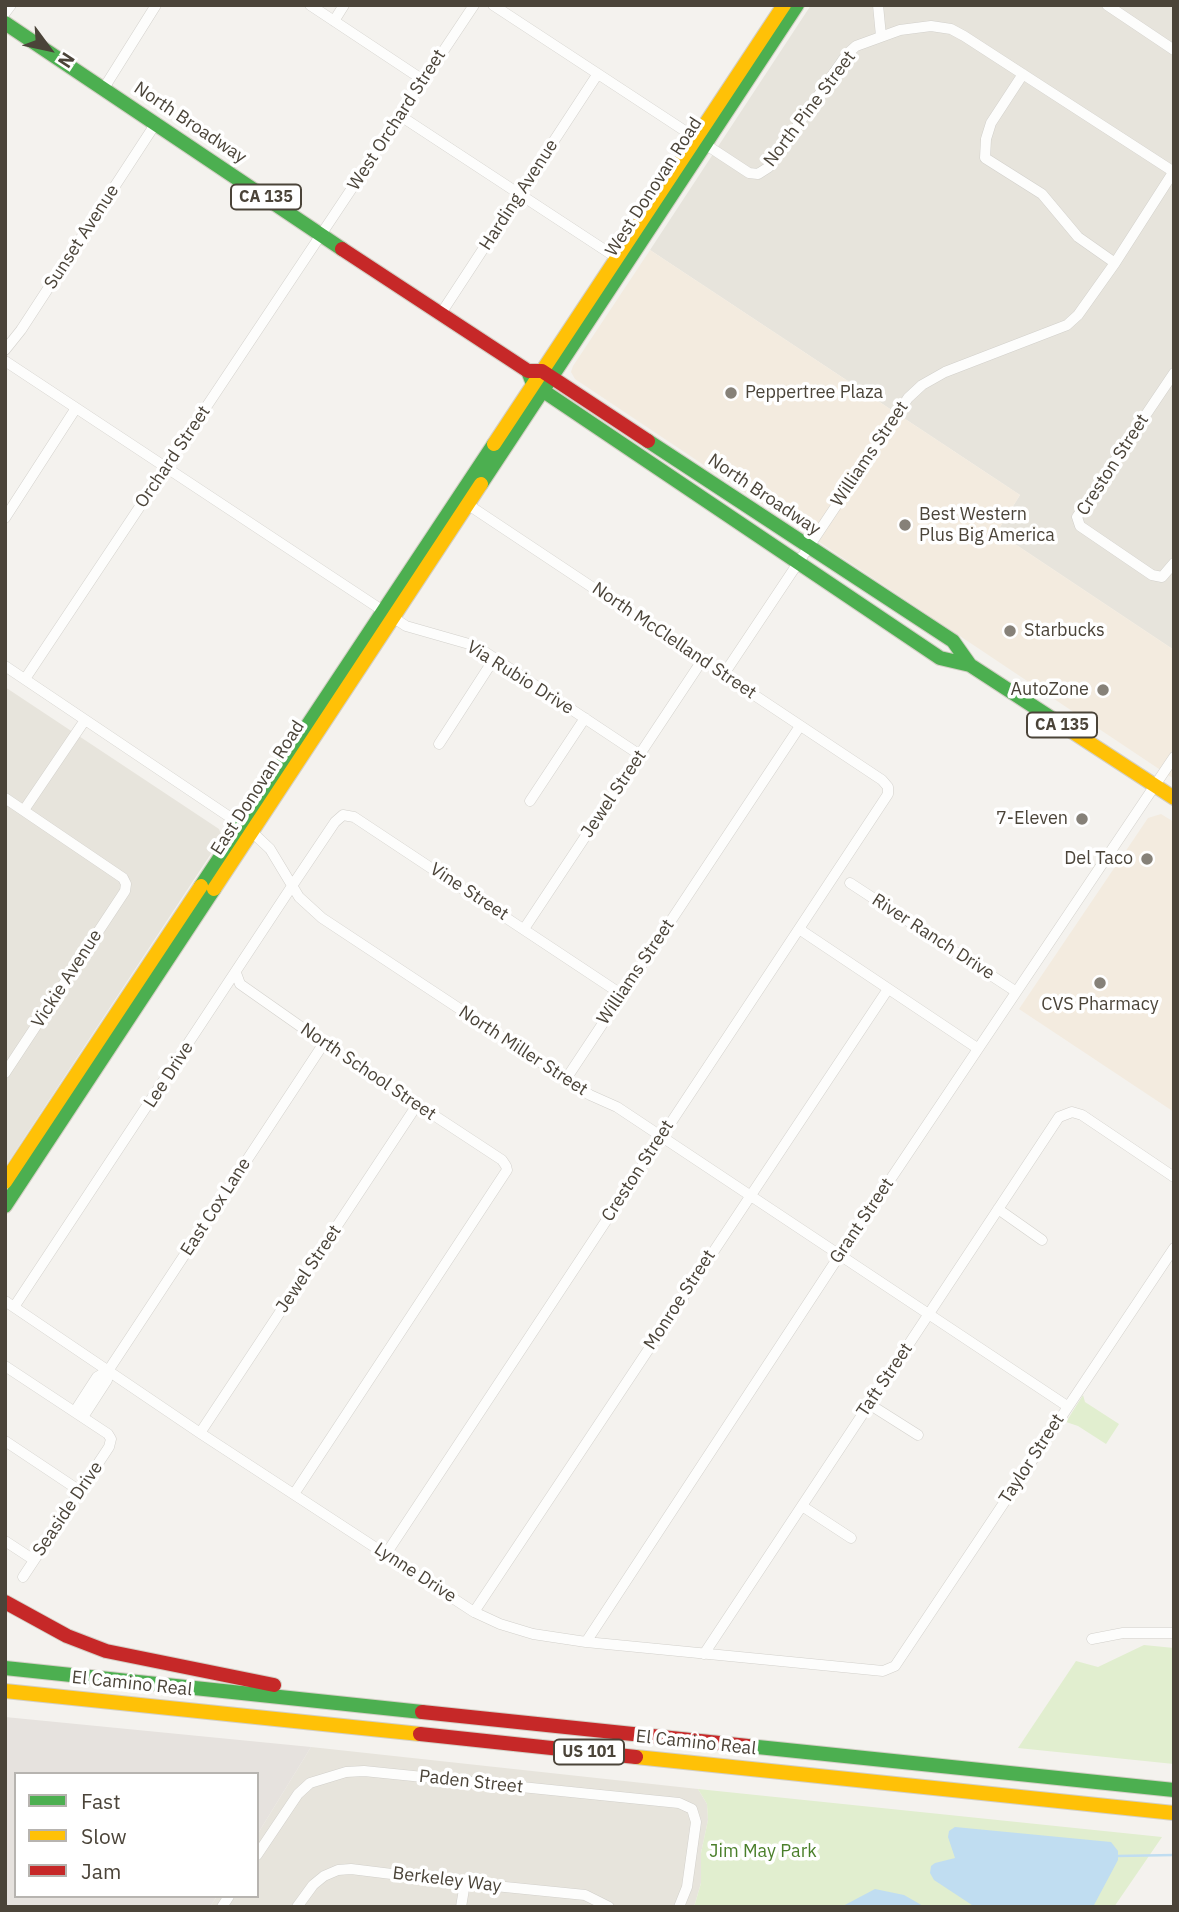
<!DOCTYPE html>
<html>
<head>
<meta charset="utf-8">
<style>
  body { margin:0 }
  #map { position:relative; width:1179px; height:1912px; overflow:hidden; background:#f4f2ee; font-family:"IBM Plex Sans",sans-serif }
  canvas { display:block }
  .frame { position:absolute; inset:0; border:7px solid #4b4439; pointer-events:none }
  .legend { position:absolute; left:14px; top:1772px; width:245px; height:126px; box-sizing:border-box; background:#fff; border:2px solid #b7b4b0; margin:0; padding:9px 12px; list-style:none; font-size:21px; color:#4b4439 }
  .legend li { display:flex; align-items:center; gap:14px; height:35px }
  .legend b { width:35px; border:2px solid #b7b4b0 }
  .north { position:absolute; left:14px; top:14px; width:70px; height:70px; -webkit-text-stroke:5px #fff; paint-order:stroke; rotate:123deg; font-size:19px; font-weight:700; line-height:28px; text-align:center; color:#4b4439 }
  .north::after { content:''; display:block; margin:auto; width:24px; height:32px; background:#4b4439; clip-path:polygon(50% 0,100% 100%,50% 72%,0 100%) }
</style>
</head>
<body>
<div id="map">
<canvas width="1179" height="1912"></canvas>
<div class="frame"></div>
<ul class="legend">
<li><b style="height:9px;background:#4caf50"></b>Fast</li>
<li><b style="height:9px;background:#ffc107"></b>Slow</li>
<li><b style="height:9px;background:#c62828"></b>Jam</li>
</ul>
<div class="north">N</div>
</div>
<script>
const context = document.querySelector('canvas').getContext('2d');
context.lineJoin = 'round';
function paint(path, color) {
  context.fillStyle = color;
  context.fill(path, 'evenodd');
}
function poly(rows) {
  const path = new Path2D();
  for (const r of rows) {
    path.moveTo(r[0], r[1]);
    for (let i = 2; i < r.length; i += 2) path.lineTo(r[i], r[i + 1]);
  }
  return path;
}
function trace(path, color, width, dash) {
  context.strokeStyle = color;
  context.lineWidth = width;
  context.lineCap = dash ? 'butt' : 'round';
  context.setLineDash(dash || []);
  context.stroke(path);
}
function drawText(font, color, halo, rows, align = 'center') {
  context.font = font + ' "IBM Plex Sans",sans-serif';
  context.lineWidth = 7;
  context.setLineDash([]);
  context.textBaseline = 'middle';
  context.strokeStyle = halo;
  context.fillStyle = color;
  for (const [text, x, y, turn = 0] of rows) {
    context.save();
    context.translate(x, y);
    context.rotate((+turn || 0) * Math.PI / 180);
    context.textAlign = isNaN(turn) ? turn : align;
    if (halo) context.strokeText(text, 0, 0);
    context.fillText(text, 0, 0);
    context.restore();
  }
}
paint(poly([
  [811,5,1174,5,1174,650,997,532,1020,495,650,250],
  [5,687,219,829,222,837,5,1167],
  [311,1747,698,1789,707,1804,708,1820,701,1853,701,1883,694,1907,210,1907,217,1896,257,1896,257,1835]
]), '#e7e4dc');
paint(poly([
  [650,250,1020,495,997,532,1174,650,1174,779,575,379,571,372,573,366],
  [1161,814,1174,822,1174,1112,1019,1009,1148,818]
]), '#f3ebdf');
paint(poly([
  [5,1717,311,1747,257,1835,257,1774,16,1774,16,1896,217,1896,210,1907,5,1907]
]), '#e6e2de');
paint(poly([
  [1083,1395,1085,1402,1119,1424,1106,1444,1078,1426,1066,1422],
  [1144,1645,1174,1648,1174,1764,1018,1748,1076,1661,1098,1667],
  [698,1789,1162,1837,1114,1907,694,1907,701,1883,701,1853,708,1820,707,1804]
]), '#e1eecf');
paint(poly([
  [955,1827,1111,1842,1118,1851,1118,1860,1093,1907,975,1907,934,1880,930,1873,931,1866,935,1863,955,1858,948,1837,949,1831],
  [875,1889,904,1895,925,1907,841,1907]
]), '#c0ddf1');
trace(poly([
  [1118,1856,1174,1855]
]), '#c0ddf1', 2.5);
const street = poly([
  [310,5,423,80],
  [493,5,749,173,758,174,769,167,847,54,856,46,900,30,931,26,951,29,964,36,1174,172],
  [878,5,881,36],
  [1107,5,1174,50],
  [5,13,11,5],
  [334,21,344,5],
  [1023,74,991,123,986,139,985,158,1042,194,1078,237,1115,263],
  [104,88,156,5],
  [399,115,620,260],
  [440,315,597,75],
  [5,350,21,330,156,123],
  [5,361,406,626,476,646,640,755],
  [1174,373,1077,517,1080,526,1152,575,1162,577,1174,563],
  [5,518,76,408],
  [5,666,252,832,270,849,299,897,322,918,590,1095,617,1107,1067,1406],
  [724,674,908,398,922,385,945,372,1067,325,1078,315,1115,263,1174,171],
  [25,679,474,5],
  [439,744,494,659],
  [5,798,123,878,126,884,125,891,5,1073],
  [530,801,585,718],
  [24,810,85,720],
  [850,883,1015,991],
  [524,929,703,659],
  [799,929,977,1048],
  [236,973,240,984,324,1043,502,1160,506,1166,507,1170,294,1494],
  [566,1079,800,726],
  [998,1209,1042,1240],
  [5,1301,200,1433,474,1612,500,1624,533,1634,586,1642,883,1671,895,1666,1174,1248],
  [14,1307,292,886,335,822,343,815,354,817,621,994],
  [5,1366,108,1434,111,1439,109,1447,23,1577],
  [869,1404,918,1435],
  [75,1411,97,1377,108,1371],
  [83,1417,107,1380,108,1371,324,1043],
  [200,1433,417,1105],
  [5,1441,80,1491],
  [802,1506,851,1538],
  [5,1541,34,1560],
  [386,1554,888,794,888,787,882,780,464,502],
  [474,1612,888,989],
  [1092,1639,1123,1633,1174,1633],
  [586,1642,839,1256,1174,757],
  [704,1654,1059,1117,1072,1112,1082,1115,1174,1177],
  [257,1855,298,1794,310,1783,346,1772,364,1771,679,1803,692,1809,696,1822,687,1887,679,1907],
  [222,1907,229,1896],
  [297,1907,313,1885,324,1876,338,1870,351,1869,465,1883,585,1895,609,1907],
  [461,1907,465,1883]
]);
const fast = poly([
  [5,23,342,249],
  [528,371,533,384,940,658,970,665,1059,723],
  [648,441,953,641,970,665],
  [481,484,797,5],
  [201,886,494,444],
  [5,1206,214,889],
  [5,1668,422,1712],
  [748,1746,1174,1790]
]);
const slow = poly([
  [494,444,784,5],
  [1059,723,1174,798],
  [214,889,481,484],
  [5,1182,201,886],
  [5,1691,420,1734],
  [636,1757,1174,1813]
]);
const jam = poly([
  [342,249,528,371,542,371,648,441],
  [5,1602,67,1636,106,1651,274,1685],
  [422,1712,748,1746],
  [420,1734,636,1757]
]);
trace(street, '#d2d0cb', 11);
trace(fast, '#d3cfc5', 16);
trace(slow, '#d3cfc5', 16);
trace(jam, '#d3cfc5', 16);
trace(street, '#fdfdfc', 10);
trace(fast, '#4caf50', 14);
trace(slow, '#ffc107', 14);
trace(jam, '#c62828', 14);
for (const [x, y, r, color] of [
  [731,393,7,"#868178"],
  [905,525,7,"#868178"],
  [1010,631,7,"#868178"],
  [1103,690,7,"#868178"],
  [1082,819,7,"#868178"],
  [1147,859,7,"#868178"],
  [1100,983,7,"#868178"]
]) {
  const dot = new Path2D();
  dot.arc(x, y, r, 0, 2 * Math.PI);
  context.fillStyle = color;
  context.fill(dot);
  trace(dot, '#fff', 2.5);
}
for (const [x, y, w] of [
  [266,197,70],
  [1062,725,70],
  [589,1752,70]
]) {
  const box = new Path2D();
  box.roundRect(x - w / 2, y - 12.5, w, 25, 5);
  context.fillStyle = '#fff';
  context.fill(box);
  trace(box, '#4b4439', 2);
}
drawText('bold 16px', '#4b4439', null, [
  ["CA 135",266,197],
  ["CA 135",1062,725],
  ["US 101",589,1752]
]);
drawText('18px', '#4b4439', '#fff', [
  ["North Pine Street",810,109,-53],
  ["West Orchard Street",397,120,-57],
  ["North Broadway",190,123,34],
  ["West Donovan Road",654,187,-57],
  ["Harding Avenue",519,195,-57],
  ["Sunset Avenue",82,237,-57],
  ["Williams Street",870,454,-56],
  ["Orchard Street",173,457,-56],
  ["Creston Street",1113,465,-57],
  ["North Broadway",764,495,34],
  ["North McClelland Street",674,641,34],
  ["Via Rubio Drive",520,678,32],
  ["East Donovan Road",258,788,-57],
  ["Jewel Street",614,794,-56],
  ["Vine Street",469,892,33],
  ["River Ranch Drive",933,937,33],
  ["Williams Street",636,972,-56],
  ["Vickie Avenue",67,979,-57],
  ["North Miller Street",523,1051,33],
  ["North School Street",368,1072,34],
  ["Lee Drive",169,1075,-57],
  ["Creston Street",638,1171,-57],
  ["East Cox Lane",216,1207,-57],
  ["Grant Street",862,1221,-56],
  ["Jewel Street",309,1269,-56],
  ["Monroe Street",680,1300,-57],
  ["Taft Street",885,1380,-56],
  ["Taylor Street",1032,1459,-57],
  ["Seaside Drive",68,1509,-56],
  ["Lynne Drive",415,1573,33],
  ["El Camino Real",132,1684,6],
  ["El Camino Real",696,1743,6],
  ["Paden Street",471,1782,6],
  ["Berkeley Way",447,1880,7]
]);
drawText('18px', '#4b4439', '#fff', [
  ["Peppertree Plaza",745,393],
  ["Best Western",919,515],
  ["Plus Big America",919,536],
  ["Starbucks",1024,631],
  ["AutoZone",1089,690,"right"],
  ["7-Eleven",1068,819,"right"],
  ["Del Taco",1133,859,"right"],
  ["CVS Pharmacy",1100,1005,"center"]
], 'left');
drawText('18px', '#4a7f2a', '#fff', [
  ["Jim May Park",763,1852]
]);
</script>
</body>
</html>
